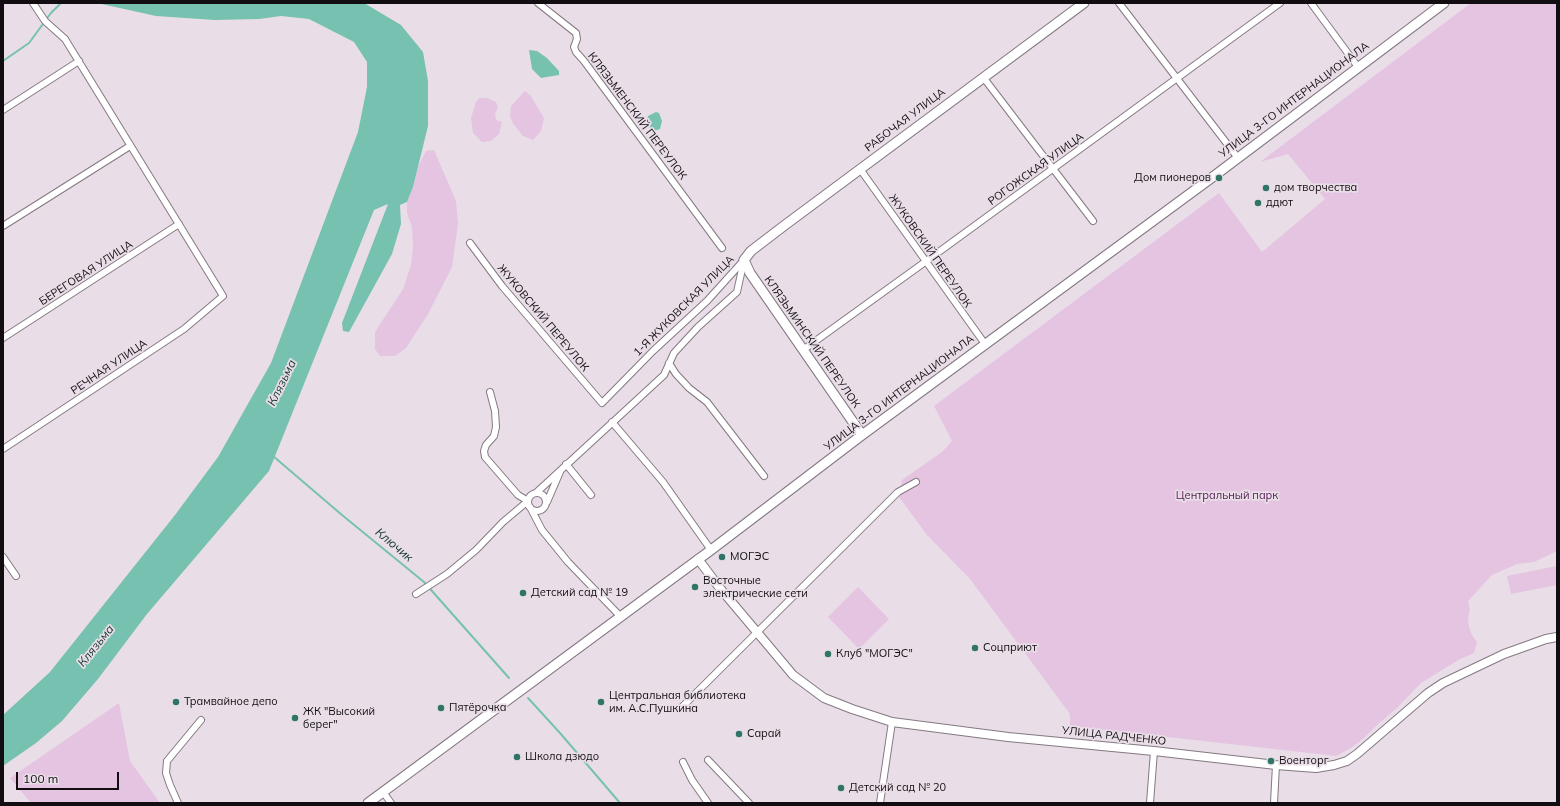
<!DOCTYPE html>
<html>
<head>
<meta charset="utf-8">
<style>
  body { margin:0 }
  #map { position:relative; width:1560px; height:806px; overflow:hidden; background:#e9dee8; font-family:Mulish,sans-serif }
  canvas { display:block }
  .frame { position:absolute; inset:0; border:4px solid #110d10; pointer-events:none }
  .scale { position:absolute; left:16px; top:772px; width:103px; height:18px; box-sizing:border-box; border:2px solid #110d10; border-top:0; padding-left:5px; font-size:12px; line-height:14px; white-space:nowrap; color:#110d10; -webkit-text-stroke:3px #e9dee8; paint-order:stroke }
</style>
</head>
<body>
<div id="map">
<canvas width="1560" height="806"></canvas>
<div class="frame"></div>
<div class="scale">100 m</div>
</div>
<script>
const context = document.querySelector('canvas').getContext('2d');
context.lineJoin = 'round';
function paint(path, color) {
  context.fillStyle = color;
  context.fill(path, 'evenodd');
}
function poly(rows) {
  const path = new Path2D();
  for (const r of rows) {
    if (r.length === 3) {
      path.moveTo(r[0] + r[2], r[1]);
      path.arc(r[0], r[1], r[2], 0, 2 * Math.PI);
      continue;
    }
    path.moveTo(r[0], r[1]);
    for (let i = 2; i < r.length; i += 2) path.lineTo(r[i], r[i + 1]);
  }
  return path;
}
function trace(path, color, width, dash) {
  context.strokeStyle = color;
  context.lineWidth = width;
  context.lineCap = dash ? 'butt' : 'round';
  context.setLineDash(dash || []);
  context.stroke(path);
}
function drawText(font, color, halo, rows, align = 'center') {
  context.font = font + ' Mulish,sans-serif';
  context.lineWidth = 3.5;
  context.setLineDash([]);
  context.textBaseline = 'middle';
  context.strokeStyle = halo;
  context.fillStyle = color;
  for (const [text, x, y, turn = 0] of rows) {
    context.save();
    context.translate(x, y);
    context.rotate((+turn || 0) * Math.PI / 180);
    context.textAlign = isNaN(turn) ? turn : align;
    if (halo) context.strokeText(text, 0, 0);
    context.fillText(text, 0, 0);
    context.restore();
  }
}
paint(poly([
  [1471,3,1557,3,1557,551,1534,562,1517,564,1492,575,1468,601,1470,610,1468,618,1469,627,1472,635,1477,642,1474,653,1460,659,1421,683,1397,708,1378,724,1364,738,1351,748,1336,756,1070,726,1070,714,970,579,927,535,899,497,902,480,942,452,952,441,934,406,1219,193,1262,252,1325,199,1288,154,1260,162],
  [525,91,531,96,544,118,541,131,533,140,523,136,514,125,510,117,511,106],
  [479,98,487,98,496,102,498,107,495,114,496,120,502,122,499,134,491,141,482,142,473,133,471,118,476,102],
  [434,150,456,201,458,224,452,267,428,314,406,348,395,356,380,356,375,349,375,332,403,289,411,265,413,247,412,227,407,213,407,202,413,187,418,167,426,151],
  [1557,566,1557,585,1511,594,1507,576],
  [858,587,889,619,859,649,828,617],
  [119,703,130,761,160,803,31,803,10,778]
]), '#e4c4e0');
paint(poly([
  [97,3,364,3,401,25,423,52,428,81,428,126,413,187,407,202,400,205,401,224,392,254,349,332,343,331,342,323,388,204,374,210,269,471,147,614,98,679,62,721,36,743,3,766,3,715,50,672,175,515,218,457,271,363,358,132,367,87,367,62,354,42,309,19,281,16,259,19,215,20,156,16],
  [529,50,537,51,547,58,559,71,559,75,541,78,532,69],
  [656,112,659,113,662,121,660,129,654,131,650,128,647,119,648,116]
]), '#77c1b1');
trace(poly([
  [3,61,29,43,51,13,61,3],
  [273,456,342,515,424,582,509,678],
  [528,698,560,733,620,803]
]), '#77c1b1', 2);
const minor = poly([
  [33,3,45,21],
  [538,3,576,33,577,39,574,47,576,52,584,61,722,248],
  [1119,3,1238,158],
  [1311,3,1358,67],
  [983,77,1093,221],
  [3,110,79,61],
  [860,169,985,344],
  [3,226,130,146],
  [470,243,502,286,602,403,653,351,707,301,744,260],
  [3,338,179,224],
  [803,350,925,262,1280,3],
  [669,363,676,374,689,388,707,402,764,476],
  [612,422,663,482,711,550],
  [3,449,184,329,223,296,65,39,46,22],
  [566,464,591,495],
  [537,492,664,375,674,353,698,327,737,292,744,260],
  [537,502,9],
  [547,502,560,472],
  [530,507,542,530,568,562,620,616],
  [3,557,16,576],
  [416,594,447,574,476,550,503,522,528,501,518,495,485,457,484,451,486,445,494,436,496,427,495,411,490,392],
  [680,709,898,492,916,482],
  [708,760,749,803],
  [683,762,692,780,708,803],
  [383,792,391,803],
  [178,803,170,785,166,773,167,761,201,720],
  [880,803,892,722],
  [1150,803,1154,751],
  [1274,803,1276,765]
]);
const tertiary = poly([
  [698,559,719,587,793,675,824,698,852,709,892,722,1008,737,1154,751,1276,765,1316,768,1334,765,1347,761,1357,754,1428,693,1443,683,1504,654,1546,639,1557,637]
]);
const secondary = poly([
  [862,435,750,273,744,260,751,251,785,225,1084,3],
  [368,803,711,550,862,435,1214,176,1444,3]
]);
trace(minor, '#847982', 8);
trace(tertiary, '#847982', 10);
trace(secondary, '#847982', 11);
trace(minor, '#fff', 6);
trace(tertiary, '#fff', 8);
trace(secondary, '#fff', 9);
for (const [x, y, r, color] of [
  [1219,178,4,"#307467"],
  [1266,188,4,"#307467"],
  [1258,203,4,"#307467"],
  [722,557,4,"#307467"],
  [695,587,4,"#307467"],
  [523,593,4,"#307467"],
  [975,648,4,"#307467"],
  [828,654,4,"#307467"],
  [176,702,4,"#307467"],
  [601,702,4,"#307467"],
  [441,708,4,"#307467"],
  [295,718,4,"#307467"],
  [739,734,4,"#307467"],
  [517,757,4,"#307467"],
  [1271,761,4,"#307467"],
  [841,788,4,"#307467"]
]) {
  const dot = new Path2D();
  dot.arc(x, y, r, 0, 2 * Math.PI);
  context.fillStyle = color;
  context.fill(dot);
  trace(dot, '#e9dee8', 1.5);
}
drawText('11px', '#110d10', '#e9dee8', [
  ["УЛИЦА 3-ГО ИНТЕРНАЦИОНАЛА",1294,100,-37],
  ["КЛЯЗЬМЕНСКИЙ ПЕРЕУЛОК",637,116,53],
  ["РАБОЧАЯ УЛИЦА",905,120,-37],
  ["РОГОЖСКАЯ УЛИЦА",1036,169,-36],
  ["ЖУКОВСКИЙ ПЕРЕУЛОК",930,251,55],
  ["БЕРЕГОВАЯ УЛИЦА",86,273,-33],
  ["1-Я ЖУКОВСКАЯ УЛИЦА",684,306,-45],
  ["ЖУКОВСКИЙ ПЕРЕУЛОК",543,318,50],
  ["КЛЯЗЬМИНСКИЙ ПЕРЕУЛОК",812,342,55],
  ["РЕЧНАЯ УЛИЦА",109,367,-34],
  ["УЛИЦА 3-ГО ИНТЕРНАЦИОНАЛА",899,393,-37],
  ["УЛИЦА РАДЧЕНКО",1114,736,6]
]);
drawText('11px', '#110d10', '#e9dee8', [
  ["Дом пионеров",1211,178,"right"],
  ["дом творчества",1274,188],
  ["ддют",1266,203],
  ["МОГЭС",730,557],
  ["Восточные",703,581],
  ["электрические сети",703,594],
  ["Детский сад № 19",531,593],
  ["Соцприют",983,648],
  ["Клуб \"МОГЭС\"",836,654],
  ["Центральная библиотека",609,696],
  ["им. А.С.Пушкина",609,709],
  ["Трамвайное депо",184,702],
  ["Пятёрочка",449,708],
  ["ЖК \"Высокий",303,712],
  ["берег\"",303,725],
  ["Сарай",747,734],
  ["Школа дзюдо",525,757],
  ["Военторг",1279,761],
  ["Детский сад № 20",849,788]
], 'left');
drawText('11px', '#531c50', '#e9dee8', [
  ["Центральный парк",1227,496]
]);
drawText('italic 12px', '#133730', '#e9dee8', [
  ["Клязьма",282,383,-64],
  ["Ключик",394,545,40],
  ["Клязьма",96,646,-51]
]);
</script>
</body>
</html>
